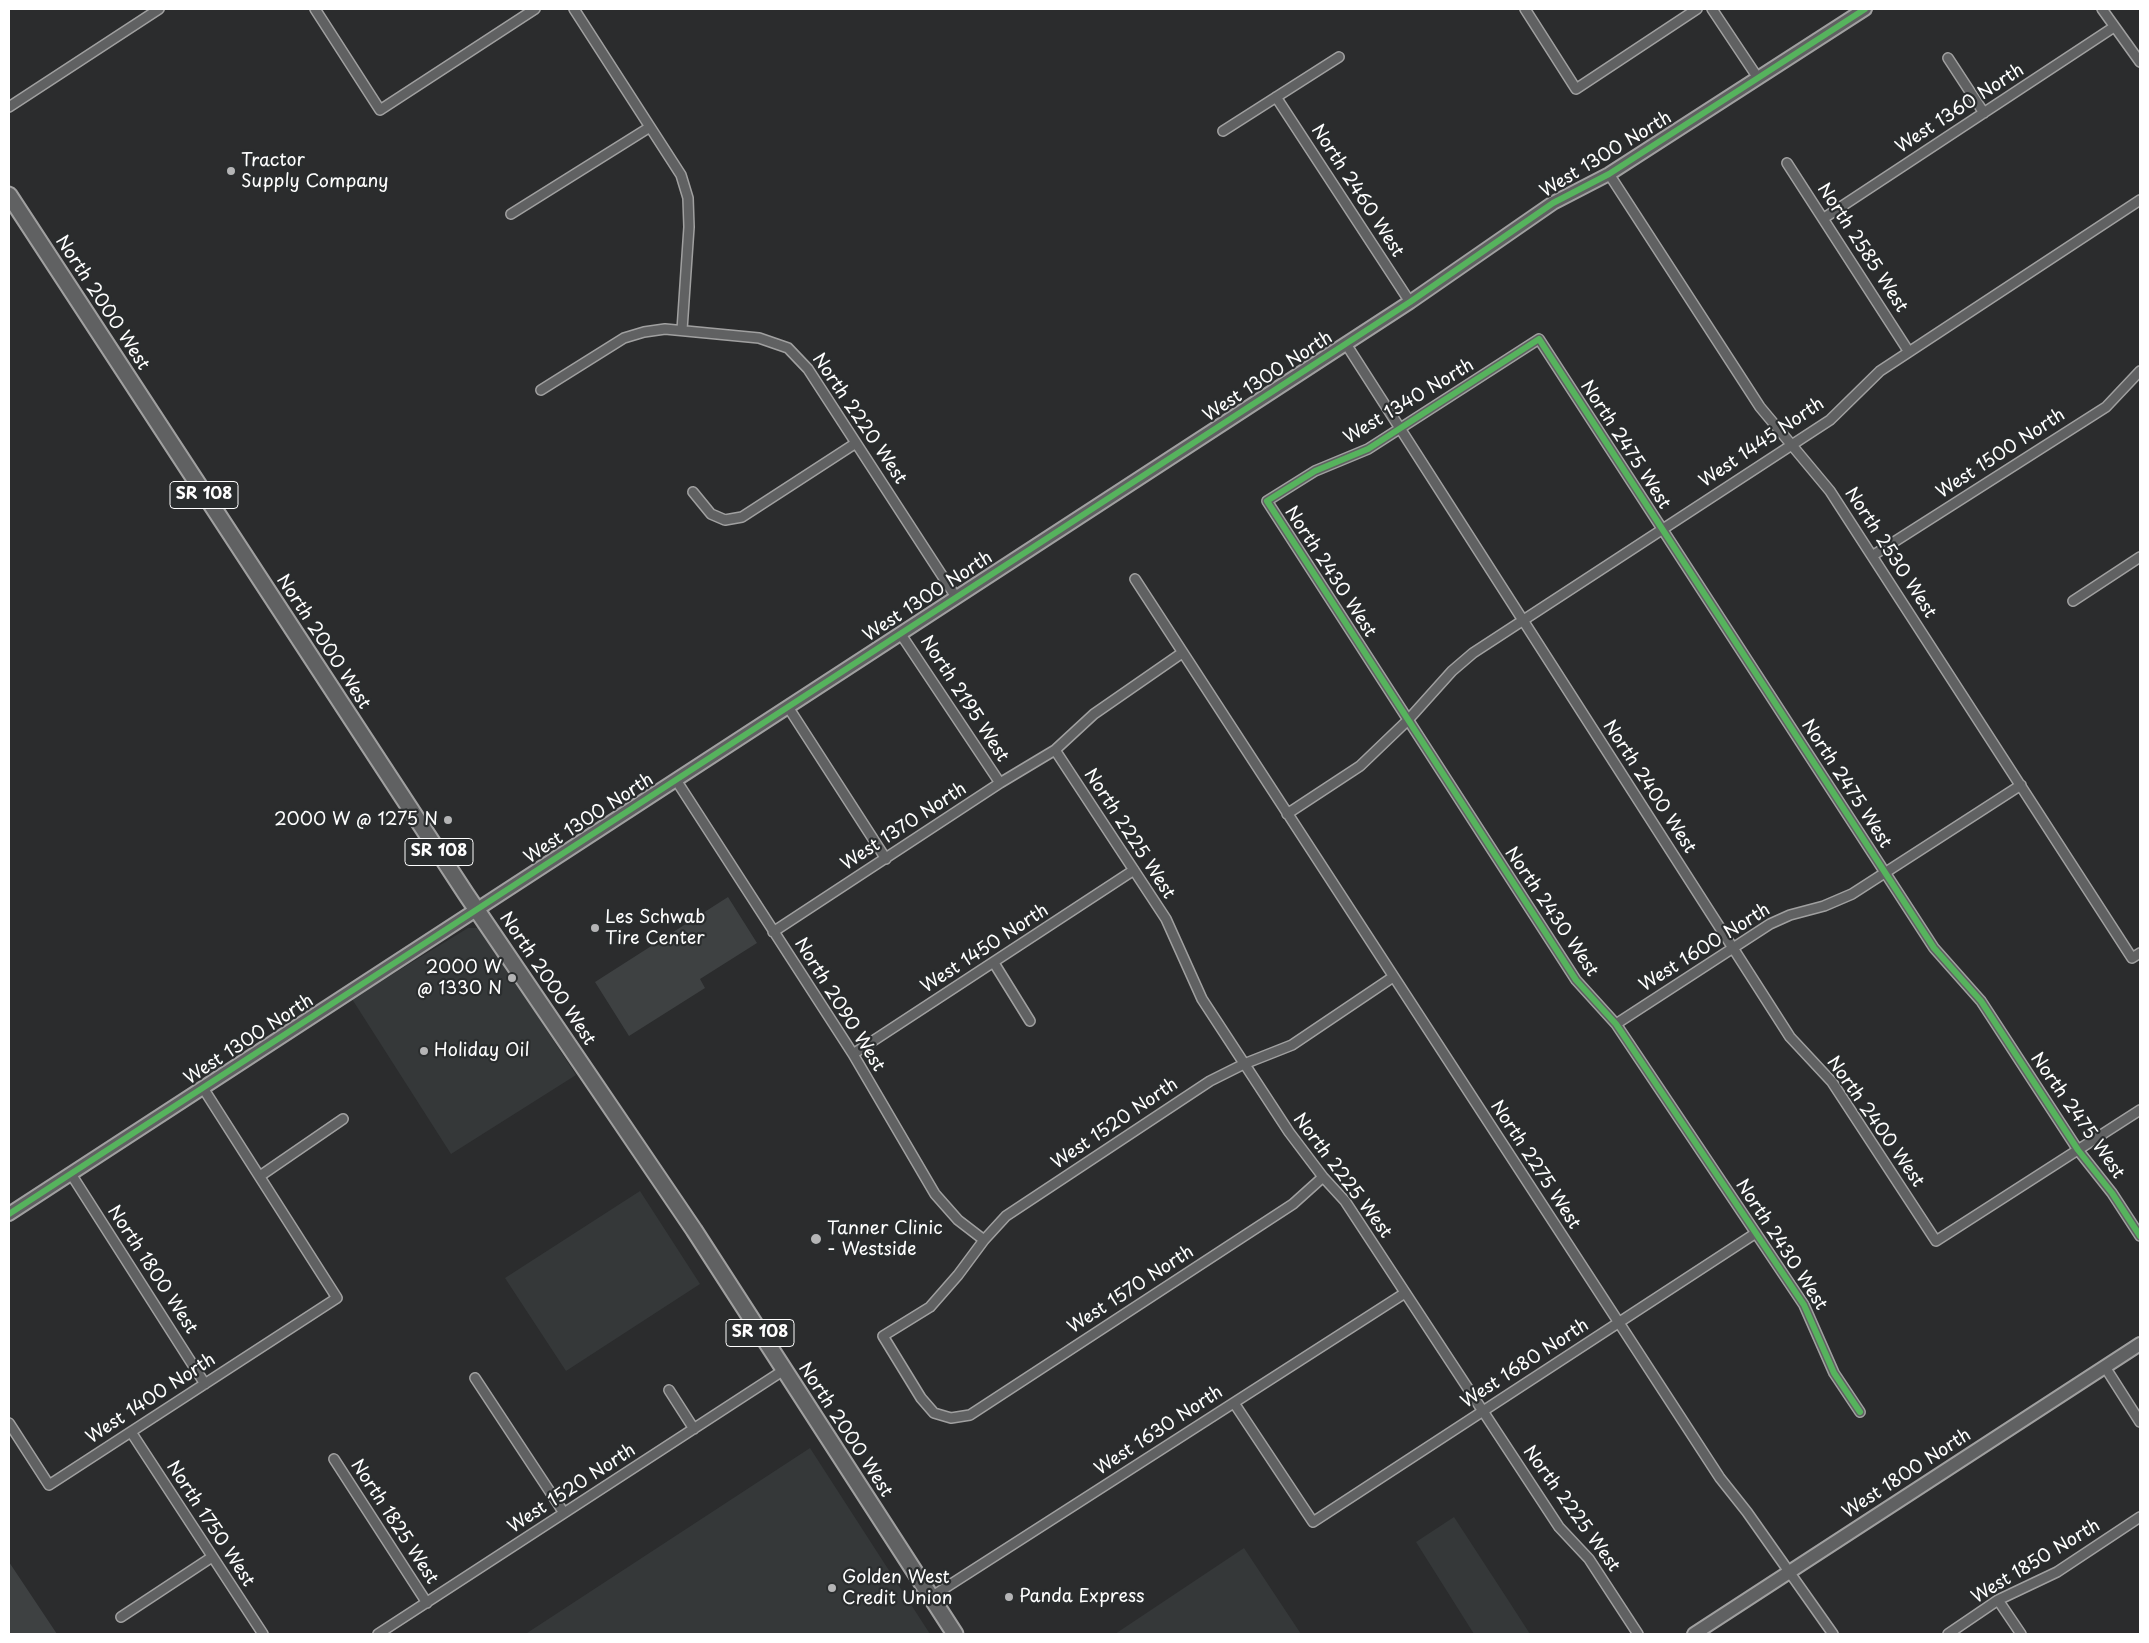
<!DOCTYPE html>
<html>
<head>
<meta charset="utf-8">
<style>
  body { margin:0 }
  #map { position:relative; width:2149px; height:1643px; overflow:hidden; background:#2b2c2d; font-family:"Playpen Sans",sans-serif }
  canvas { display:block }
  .frame { position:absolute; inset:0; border:10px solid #fff; pointer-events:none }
</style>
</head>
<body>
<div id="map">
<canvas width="2149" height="1643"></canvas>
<div class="frame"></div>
</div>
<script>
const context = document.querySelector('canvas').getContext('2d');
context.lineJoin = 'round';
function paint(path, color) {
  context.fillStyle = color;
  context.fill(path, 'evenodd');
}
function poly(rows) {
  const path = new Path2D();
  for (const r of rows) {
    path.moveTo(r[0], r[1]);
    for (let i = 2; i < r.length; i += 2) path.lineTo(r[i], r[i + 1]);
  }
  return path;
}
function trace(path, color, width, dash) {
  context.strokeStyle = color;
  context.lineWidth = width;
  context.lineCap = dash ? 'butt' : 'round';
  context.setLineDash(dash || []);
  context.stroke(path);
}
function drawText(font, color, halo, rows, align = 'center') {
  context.font = font + ' "Playpen Sans",sans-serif';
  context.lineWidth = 4.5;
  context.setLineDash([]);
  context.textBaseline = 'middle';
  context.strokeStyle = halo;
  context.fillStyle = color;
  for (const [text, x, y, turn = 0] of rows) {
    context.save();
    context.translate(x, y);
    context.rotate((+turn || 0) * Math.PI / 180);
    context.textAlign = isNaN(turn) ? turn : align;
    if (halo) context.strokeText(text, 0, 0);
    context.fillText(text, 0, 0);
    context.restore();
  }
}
paint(poly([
  [468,928,478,928,486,937,576,1075,451,1154,352,999],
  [640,1191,700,1284,566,1371,505,1278],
  [810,1448,930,1634,525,1634,527,1633],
  [1454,1517,1510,1603,1530,1634,1474,1634,1416,1542],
  [1244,1548,1301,1634,1115,1634]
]), '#353839');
paint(poly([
  [728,897,757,943,700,979,705,988,629,1036,595,982],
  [9,1562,57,1634,9,1634]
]), '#3e4142');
const street = poly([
  [315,9,380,110,535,9],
  [574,9,681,175,688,198,689,227,682,330],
  [1525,9,1576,89,1697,9],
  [1712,9,1758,78],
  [2102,9,2140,62],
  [1948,58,1984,113],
  [1276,97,1410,302],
  [9,107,159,9],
  [1223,131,1339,57],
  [1787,163,1909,352],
  [1609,174,1760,407,1830,491,2132,958,2140,953],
  [511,214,650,127],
  [1824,218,2114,27],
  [1346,344,1790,1037,1832,1082,1936,1241,2140,1110],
  [541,390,624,338,644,332,665,329,759,338,788,348,808,369,956,597],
  [693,492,711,514,725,520,742,517,856,443],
  [1872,556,2106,407,2140,371],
  [1135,579,1720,1478,1747,1512,1833,1634],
  [2073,601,2140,557],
  [900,633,1000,783],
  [788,707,886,859],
  [1055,750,1166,919,1202,999,1289,1132,1323,1177,1345,1201,1559,1527,1589,1559,1638,1634],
  [676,780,853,1054,935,1194,958,1220,984,1240],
  [1287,814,1360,766,1408,720,1452,671,1473,653,1830,420,1880,371,2140,200],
  [773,932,1000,783,1055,750,1094,714,1182,653],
  [994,963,1030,1021],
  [1616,1024,1770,924,1790,915,1824,906,1852,894,2021,785],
  [853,1054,1134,870],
  [71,1174,205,1384],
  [260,1176,343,1119],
  [1323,1177,1293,1204,970,1415,951,1418,934,1413,921,1398,883,1336,930,1307,958,1275,984,1240,1006,1216,1210,1081,1244,1064,1292,1045,1393,977],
  [2105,1367,2140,1422],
  [475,1378,564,1513],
  [669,1390,694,1429],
  [1234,1403,1313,1522,1756,1233],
  [1860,1412,1834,1373,1804,1305,1616,1024,1576,980,1267,501,1315,471,1368,449,1539,339,1934,948,1981,1001,2078,1150,2112,1193,2140,1236],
  [9,1423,49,1485,337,1298,203,1088],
  [131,1432,263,1634],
  [334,1459,427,1603],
  [931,1597,1405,1293],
  [1998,1600,2021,1634],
  [121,1617,212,1557],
  [378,1634,784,1370],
  [1948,1634,1998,1600,2057,1572,2140,1517]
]);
const secondary = poly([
  [9,1214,1410,302,1553,203,1609,174,1865,9],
  [1694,1634,2140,1344]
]);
const primary = poly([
  [9,195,466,894,694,1230,955,1634]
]);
trace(street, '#a0a0a0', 12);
trace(secondary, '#a0a0a0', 16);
trace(primary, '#a0a0a0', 19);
trace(street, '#606162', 9);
trace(secondary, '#606162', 12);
trace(primary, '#606162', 15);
trace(poly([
  [9,1214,1410,302,1553,203,1609,174,1865,9],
  [1860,1412,1834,1373,1804,1305,1616,1024,1576,980,1267,501,1315,471,1368,449,1539,339,1934,948,1981,1001,2078,1150,2112,1193,2140,1236]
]), '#56b35d', 6);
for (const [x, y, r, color] of [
  [231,171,5,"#b5b5b6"],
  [448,820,5,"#b5b5b6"],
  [595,928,5,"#b5b5b6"],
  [512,978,5,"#b5b5b6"],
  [424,1051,5,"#b5b5b6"],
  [816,1239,6,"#b5b5b6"],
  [832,1588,5,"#b5b5b6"],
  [1009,1597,5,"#b5b5b6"]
]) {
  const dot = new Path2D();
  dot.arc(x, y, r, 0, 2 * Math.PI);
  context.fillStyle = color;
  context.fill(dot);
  trace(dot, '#2a2d2e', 2);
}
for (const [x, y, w] of [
  [204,495,68],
  [439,852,68],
  [760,1333,68]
]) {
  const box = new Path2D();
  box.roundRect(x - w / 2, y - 13.5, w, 27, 4);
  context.fillStyle = '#2a2d2e';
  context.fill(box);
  trace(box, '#fff', 1);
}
drawText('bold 16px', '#fff', null, [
  ["SR 108",204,495],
  ["SR 108",439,852],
  ["SR 108",760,1333]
]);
drawText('18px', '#fff', '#2a2d2e', [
  ["West 1360 North",1960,109,-33],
  ["West 1300 North",1606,155,-31],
  ["North 2460 West",1357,191,57],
  ["North 2585 West",1862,248,57],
  ["North 2000 West",102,303,57],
  ["West 1300 North",1268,377,-33],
  ["West 1340 North",1409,402,-31],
  ["North 2220 West",859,419,56],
  ["West 1445 North",1762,443,-34],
  ["North 2475 West",1625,445,57],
  ["West 1500 North",2001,454,-33],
  ["North 2530 West",1890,553,57],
  ["North 2430 West",1330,572,57],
  ["West 1300 North",928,597,-33],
  ["North 2000 West",323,642,57],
  ["North 2195 West",964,699,57],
  ["North 2475 West",1846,784,57],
  ["North 2400 West",1649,787,57],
  ["West 1300 North",589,819,-33],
  ["West 1370 North",904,827,-33],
  ["North 2225 West",1129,834,57],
  ["North 2430 West",1551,912,56],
  ["West 1600 North",1705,948,-32],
  ["West 1450 North",985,949,-33],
  ["North 2000 West",547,979,56],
  ["North 2090 West",839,1005,58],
  ["West 1300 North",249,1040,-33],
  ["North 2475 West",2077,1116,55],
  ["North 2400 West",1875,1122,55],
  ["West 1520 North",1115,1124,-34],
  ["North 2275 West",1535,1165,57],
  ["North 2225 West",1342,1176,53],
  ["North 2430 West",1781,1245,57],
  ["North 1800 West",152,1270,57],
  ["West 1570 North",1131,1290,-33],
  ["West 1680 North",1525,1364,-33],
  ["West 1400 North",151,1399,-33],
  ["North 2000 West",845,1430,57],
  ["West 1630 North",1159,1431,-33],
  ["West 1800 North",1907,1474,-33],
  ["West 1520 North",572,1489,-33],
  ["North 2225 West",1571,1509,54],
  ["North 1825 West",394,1522,57],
  ["North 1750 West",210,1524,57],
  ["West 1850 North",2036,1562,-31]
]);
drawText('18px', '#fff', '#2a2d2e', [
  ["Tractor",241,161],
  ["Supply Company",241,182],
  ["2000 W @ 1275 N",438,820,"right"],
  ["Les Schwab",605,918],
  ["Tire Center",605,939],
  ["2000 W",502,968,"right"],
  ["@ 1330 N",502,989,"right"],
  ["Holiday Oil",434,1051],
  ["Tanner Clinic",827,1229],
  ["- Westside",827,1250],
  ["Golden West",842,1578],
  ["Credit Union",842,1599],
  ["Panda Express",1019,1597]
], 'left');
</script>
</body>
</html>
